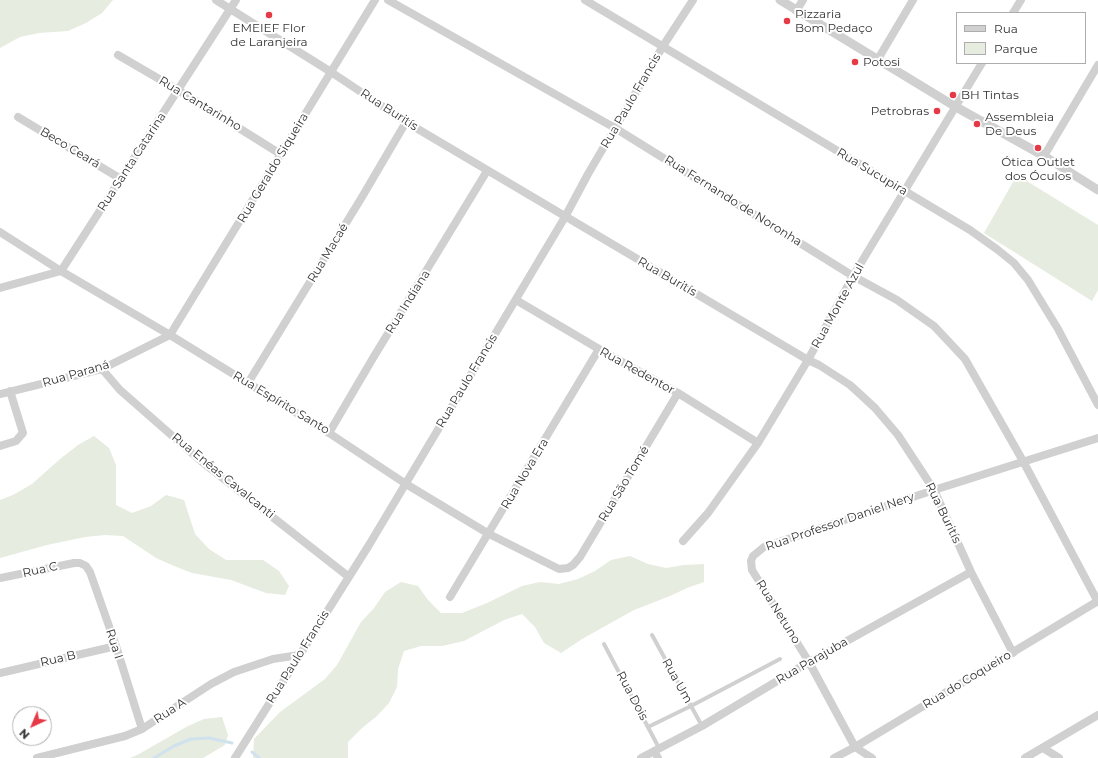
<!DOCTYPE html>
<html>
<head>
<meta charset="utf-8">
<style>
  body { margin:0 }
  #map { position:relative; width:1098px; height:758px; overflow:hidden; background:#fff; font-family:Montserrat,sans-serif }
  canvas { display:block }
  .legend { position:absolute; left:956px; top:12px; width:130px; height:52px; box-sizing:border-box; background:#fff; border:1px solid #adadad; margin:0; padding:5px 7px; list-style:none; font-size:12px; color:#333 }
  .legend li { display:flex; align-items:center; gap:8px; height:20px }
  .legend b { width:20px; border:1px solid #adadad }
  .north { position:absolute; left:12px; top:706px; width:40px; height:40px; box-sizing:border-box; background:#fff; border:1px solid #adadad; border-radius:50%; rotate:224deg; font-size:11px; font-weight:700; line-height:16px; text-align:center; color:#333 }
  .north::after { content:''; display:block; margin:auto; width:14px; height:18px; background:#e63946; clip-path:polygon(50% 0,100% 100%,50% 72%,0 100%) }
</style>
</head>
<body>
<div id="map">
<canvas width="1098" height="758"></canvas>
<ul class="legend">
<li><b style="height:5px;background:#d0d0d0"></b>Rua</li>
<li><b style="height:11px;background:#e6ecdf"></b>Parque</li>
</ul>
<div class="north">N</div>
</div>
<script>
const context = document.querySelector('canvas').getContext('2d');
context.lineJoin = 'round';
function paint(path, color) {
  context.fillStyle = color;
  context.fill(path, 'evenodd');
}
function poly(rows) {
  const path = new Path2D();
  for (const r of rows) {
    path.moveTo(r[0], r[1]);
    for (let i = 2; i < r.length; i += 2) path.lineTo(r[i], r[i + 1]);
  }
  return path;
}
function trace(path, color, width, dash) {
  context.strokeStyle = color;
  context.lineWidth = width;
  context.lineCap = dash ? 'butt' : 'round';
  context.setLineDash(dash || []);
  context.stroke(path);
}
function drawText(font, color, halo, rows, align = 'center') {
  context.font = font + ' Montserrat,sans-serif';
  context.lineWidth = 4;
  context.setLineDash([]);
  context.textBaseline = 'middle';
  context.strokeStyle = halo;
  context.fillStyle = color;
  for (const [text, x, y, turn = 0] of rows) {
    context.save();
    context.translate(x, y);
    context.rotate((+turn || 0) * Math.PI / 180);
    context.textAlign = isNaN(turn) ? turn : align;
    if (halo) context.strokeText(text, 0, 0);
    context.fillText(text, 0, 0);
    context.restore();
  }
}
paint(poly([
  [0,0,113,0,102,13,86,23,68,31,39,33,20,37,0,48],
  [1017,175,1098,225,1098,290,1092,301,984,233],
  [94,436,109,448,116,465,116,505,132,513,151,506,166,495,184,500,195,534,209,549,226,560,263,560,279,571,289,586,285,595,266,593,231,580,192,573,174,566,156,558,123,536,105,535,85,537,47,545,0,558,0,500,13,495,32,484,60,459,78,445],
  [630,556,648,564,666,568,684,565,704,564,704,582,687,588,670,596,634,610,582,639,561,653,544,643,535,627,522,614,504,620,464,641,442,646,421,646,404,651,398,669,397,687,389,703,377,716,362,728,348,742,348,758,253,758,254,739,280,712,325,679,337,665,361,622,374,608,385,592,401,582,418,586,428,600,441,613,462,613,487,603,522,586,540,582,559,584,578,579,595,571,611,560],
  [222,717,228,735,225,745,203,758,130,758,139,754,188,726,204,719]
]), '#e6ecdf');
trace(poly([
  [252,752,259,758],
  [154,758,174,746,191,739,209,738,232,743]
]), '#cfe2ee', 3);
trace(poly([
  [652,635,702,726],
  [604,644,659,748],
  [648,727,691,706,780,659]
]), '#d0d0d0', 4);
trace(poly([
  [216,0,331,72,406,122,808,360,819,365,850,385,861,395,875,408,898,435,934,490,971,572,1013,653],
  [388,0,615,128,853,276,897,300,934,326,965,359,1023,461,1098,602],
  [585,0,970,230,998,250,1014,263,1028,280,1058,329,1098,405],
  [796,11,803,0],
  [1013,13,1021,0],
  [118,55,178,90,282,155],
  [878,59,913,0],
  [18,117,121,179],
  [1044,156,1098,65],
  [0,232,61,271,170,335,329,433,406,484,489,534,559,569,568,568,573,565,580,557,678,393],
  [0,288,61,271,236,0],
  [516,300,599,349,678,393,758,443],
  [102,369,120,390,201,461,349,577],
  [248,383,362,197,406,122],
  [0,394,102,369,170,335,375,0],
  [329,433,373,358,487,171],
  [0,446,16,441,23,433,10,391],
  [683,541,708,513,758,443,808,360,853,276,982,63],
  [0,578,74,563,80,563,86,566,90,572,116,646,142,729],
  [450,597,599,349],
  [0,673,116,646],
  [1043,748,1059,758],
  [654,751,658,758],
  [37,758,125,736,142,729,211,684,234,672,273,659,299,655],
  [235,758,369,545,565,217,588,174,663,46,693,0],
  [641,758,702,726,809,662,971,572],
  [834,758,855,747,1098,601],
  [872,758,855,747,809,662,752,570,751,561,753,556,764,547,934,490,1098,438],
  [1025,758,1098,715]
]), '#d0d0d0', 8);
trace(poly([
  [780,0,956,107,1044,156,1098,190]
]), '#d0d0d0', 9);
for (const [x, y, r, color] of [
  [269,15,4,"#e63946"],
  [787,21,4,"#e63946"],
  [855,62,4,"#e63946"],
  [953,95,4,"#e63946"],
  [937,111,4,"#e63946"],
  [977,124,4,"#e63946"],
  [1038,148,4,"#e63946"]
]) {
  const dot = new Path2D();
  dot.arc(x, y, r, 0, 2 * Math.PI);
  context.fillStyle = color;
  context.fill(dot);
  trace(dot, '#fff', 1.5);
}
drawText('12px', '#333', '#fff', [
  ["Pizzaria",795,14],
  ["Bom Pedaço",795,28],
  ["EMEIEF Flor",269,28,"center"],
  ["de Laranjeira",269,42,"center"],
  ["Potosi",863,62],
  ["BH Tintas",961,95],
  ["Petrobras",929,111,"right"],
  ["Assembleia",985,117],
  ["De Deus",985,131],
  ["Ótica Outlet",1038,162,"center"],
  ["dos Óculos",1038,176,"center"]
], 'left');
drawText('12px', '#333', '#fff', [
  ["Rua Paulo Francis",631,101,-60],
  ["Rua Cantarinho",200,104,31],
  ["Rua Buritís",389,110,33],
  ["Beco Ceará",70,148,31],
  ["Rua Santa Catarina",132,162,-57],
  ["Rua Geraldo Siqueira",273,168,-59],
  ["Rua Sucupira",872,172,31],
  ["Rua Fernando de Noronha",733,201,32],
  ["Rua Macaé",328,253,-59],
  ["Rua Buritís",667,277,30],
  ["Rua Indiana",408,302,-58],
  ["Rua Monte Azul",838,306,-61],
  ["Rua Redentor",637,371,29],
  ["Rua Paraná",76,374,-16],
  ["Rua Paulo Francis",467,381,-59],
  ["Rua Espírito Santo",281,403,31],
  ["Rua Nova Era",525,474,-59],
  ["Rua Enéas Cavalcanti",223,476,39],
  ["Rua São Tomé",624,484,-59],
  ["Rua Buritís",943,513,64],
  ["Rua Professor Daniel Nery",840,522,-19],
  ["Rua C",40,570,-12],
  ["Rua Netuno",778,612,58],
  ["Rua I",114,644,72],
  ["Rua Paulo Francis",298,657,-58],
  ["Rua B",58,659,-13],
  ["Rua Parajuba",812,661,-30],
  ["Rua do Coqueiro",967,680,-31],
  ["Rua Um",677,681,61],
  ["Rua Dois",632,696,62],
  ["Rua A",170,711,-33]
]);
</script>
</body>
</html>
